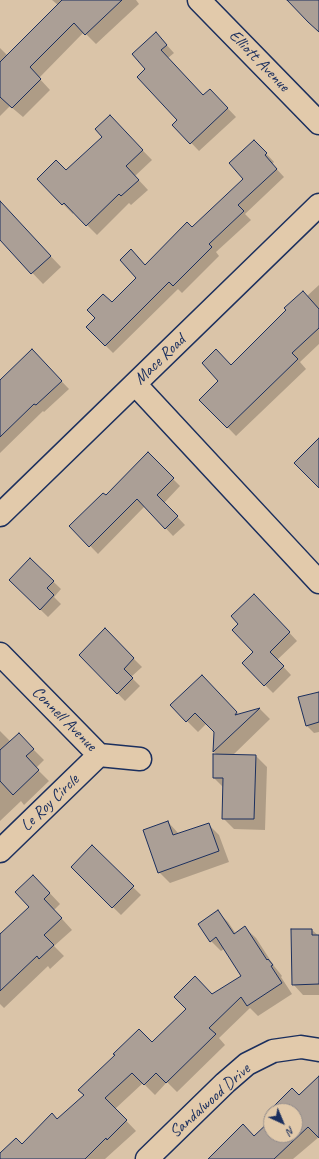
<!DOCTYPE html>
<html>
<head>
<meta charset="utf-8">
<style>
  body { margin:0 }
  #map { position:relative; width:319px; height:1159px; overflow:hidden; background:#dac4a8; font-family:Caveat,sans-serif }
  canvas { display:block }
  .north { position:absolute; left:263px; top:1103px; width:40px; height:40px; box-sizing:border-box; background:#e2caab; border:1px solid #928c8c; border-radius:50%; rotate:136deg; font-size:11px; font-weight:700; line-height:16px; text-align:center; color:#1b2f5e }
  .north::after { content:''; display:block; margin:auto; width:14px; height:18px; background:#1b2f5e; clip-path:polygon(50% 0,100% 100%,50% 72%,0 100%) }
</style>
</head>
<body>
<div id="map">
<canvas width="319" height="1159"></canvas>
<div class="north">N</div>
</div>
<script>
const context = document.querySelector('canvas').getContext('2d');
context.lineJoin = 'round';
function paint(path, color) {
  context.fillStyle = color;
  context.fill(path, 'evenodd');
}
function poly(rows) {
  const path = new Path2D();
  for (const r of rows) {
    path.moveTo(r[0], r[1]);
    for (let i = 2; i < r.length; i += 2) path.lineTo(r[i], r[i + 1]);
  }
  return path;
}
function trace(path, color, width, dash) {
  context.strokeStyle = color;
  context.lineWidth = width;
  context.lineCap = dash ? 'butt' : 'round';
  context.setLineDash(dash || []);
  context.stroke(path);
}
function drawText(font, color, halo, rows, align = 'center') {
  context.font = font + ' Caveat,sans-serif';
  context.lineWidth = 3;
  context.setLineDash([]);
  context.textBaseline = 'middle';
  context.strokeStyle = halo;
  context.fillStyle = color;
  for (const [text, x, y, turn = 0] of rows) {
    context.save();
    context.translate(x, y);
    context.rotate((+turn || 0) * Math.PI / 180);
    context.textAlign = isNaN(turn) ? turn : align;
    if (halo) context.strokeText(text, 0, 0);
    context.fillText(text, 0, 0);
    context.restore();
  }
}
paint(poly([
  [52,0,136,0,139,4,96,44,84,32,39,78,50,90,23,117,10,106,0,116,0,48,8,56,58,5],
  [164,42,174,53,168,58,204,96,218,98,236,117,199,151,174,125,178,120,147,69],
  [119,126,152,160,135,176,148,190,131,205,129,203,97,235,74,212,73,214,38,179,67,172],
  [262,149,274,162,272,164,284,177,245,214,251,220,216,252,219,256,182,293,178,289,113,353,87,327,138,278,146,266,192,228,245,179],
  [0,203,61,267,43,284,0,239],
  [319,285,319,344,300,362,306,369,236,436,201,400,220,381,231,366],
  [40,359,69,389,44,412,43,411,0,453,0,384],
  [148,454,180,486,164,503,185,525,173,536,145,506,98,554,71,526,106,496],
  [30,559,61,589,54,597,61,604,48,617,10,580],
  [262,603,297,641,277,660,291,675,273,693,243,663,254,652],
  [105,630,142,667,131,677,140,686,125,701,80,655],
  [212,687,239,715,260,709,270,719,233,755,256,756,267,767,265,830,234,829,223,818,224,788,214,778,217,755,214,752,215,732,207,723,198,732,187,721],
  [319,693,319,732,314,733,306,725],
  [0,731,11,742,29,745,44,760,36,768,49,781,24,805,21,801,0,821],
  [168,822,179,834,208,824,219,835,229,862,170,883,159,872],
  [92,847,141,895,121,915,72,867],
  [44,887,60,904,54,910,72,930,54,946,64,956,50,969,48,966,4,1008,0,1004,0,932,2,934,30,907],
  [218,912,228,922,236,934,245,928,256,938,274,966,282,976,281,977,292,994,258,1016,250,1008,219,1038,225,1045,177,1092,167,1082,155,1095,143,1083,115,1109,136,1131,105,1159,0,1159,0,1154,22,1145,57,1120,152,1043,212,995,242,977,224,949,221,951,211,941],
  [312,930,319,936,319,995,303,995,293,984],
  [319,1081,319,1137,293,1159,209,1159,254,1137,271,1121,271,1135,295,1135,295,1111,279,1111]
]), '#0003');
const building = poly([
  [62,0,122,0,85,35,74,23,30,67,41,79,12,108,0,97,0,62,62,0],
  [287,0,319,0,319,32,308,22,287,0],
  [156,32,167,45,161,50,203,95,210,89,228,108,190,144,172,125,177,120,137,77,145,69,132,54,156,32],
  [110,115,143,150,126,166,139,180,121,196,119,194,86,226,64,203,62,205,37,179,56,160,66,170,102,137,95,129,110,115],
  [254,140,267,153,265,155,277,169,238,205,244,211,209,244,212,247,173,286,169,282,105,346,86,327,95,318,87,310,103,294,112,302,136,278,120,260,131,249,145,265,187,222,192,227,243,179,229,163,254,140],
  [0,201,51,256,31,274,0,240,0,201],
  [303,291,319,309,319,328,292,353,298,359,227,428,199,400,218,381,202,363,216,349,231,365,286,310,284,308,303,291],
  [32,349,62,381,36,405,34,404,0,437,0,380,32,349],
  [319,438,319,488,294,463,319,438],
  [148,452,174,478,157,495,178,516,165,529,137,499,89,547,69,526,103,493,106,495,148,452],
  [30,558,54,581,47,588,54,595,40,610,9,580,30,558],
  [254,594,290,632,270,652,284,666,264,686,242,663,253,652,232,630,238,624,231,616,254,594],
  [105,628,134,658,124,669,133,678,117,694,79,655,105,628],
  [202,675,237,712,235,715,260,708,213,752,214,732,195,713,186,722,170,705,202,675],
  [319,692,319,722,306,726,298,697,319,692],
  [19,733,34,749,26,756,39,770,13,795,0,781,0,750,19,733],
  [213,754,256,755,254,819,222,819,223,778,213,778,213,754],
  [168,821,173,835,209,823,219,851,158,873,143,830,168,821],
  [92,845,134,886,112,908,71,867,92,845],
  [33,875,50,893,44,899,62,918,44,935,54,945,39,959,37,956,0,991,0,934,29,907,15,892,33,875],
  [218,910,234,934,245,926,267,960,268,959,273,965,271,966,282,983,247,1006,241,997,209,1028,216,1034,166,1083,156,1073,144,1085,132,1073,105,1098,127,1120,107,1140,106,1138,85,1159,0,1159,0,1153,16,1138,22,1144,52,1113,57,1119,84,1095,78,1090,115,1055,113,1054,139,1029,152,1042,186,1009,174,997,195,976,212,994,241,976,216,937,210,942,198,924,218,910],
  [291,929,312,929,312,935,319,935,319,984,292,985,291,929],
  [319,1076,319,1138,308,1127,274,1159,208,1159,243,1124,254,1136,271,1120,271,1135,295,1135,295,1111,278,1111,273,1107,292,1088,299,1095,319,1076]
]);
paint(building, '#ab9f96');
trace(building, '#1b2f5e', 1);
const minor = poly([
  [199,0,319,123],
  [135,384,319,582],
  [0,515,319,205],
  [0,654,99,755,140,759],
  [0,851,99,755],
  [147,1159,225,1083,247,1064,273,1051,301,1047,319,1050]
]);
trace(minor, '#1b2f5e', 25);
trace(minor, '#e2caab', 22);
drawText('17px', '#1b2f5e', '#e2caab', [
  ["Elliott Avenue",259,61,46],
  ["Mace Road",160,360,-44],
  ["Connell Avenue",64,719,45],
  ["Le Roy Circle",50,803,-44],
  ["Sandalwood Drive",210,1101,-42]
]);
</script>
</body>
</html>
